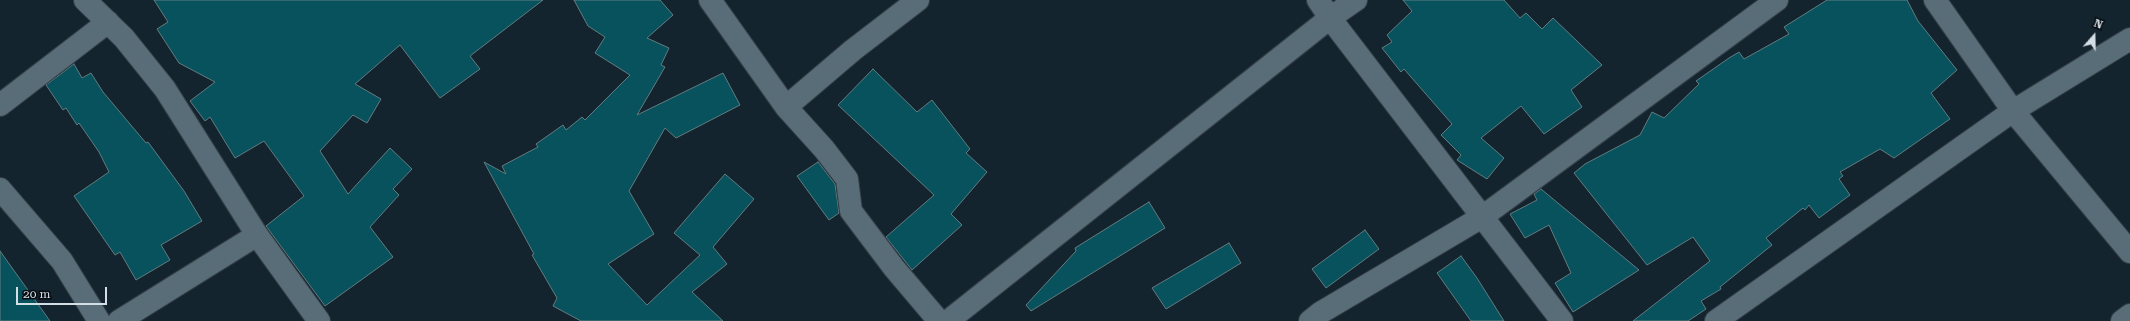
<!DOCTYPE html>
<html>
<head>
<meta charset="utf-8">
<style>
  body { margin:0 }
  #map { position:relative; width:2130px; height:321px; overflow:hidden; background:#13242e; font-family:"Roboto Serif",serif }
  canvas { display:block }
  .north { position:absolute; left:2074px; top:16px; width:40px; height:40px; -webkit-text-stroke:3px #060c11; paint-order:stroke; rotate:20deg; font-size:11px; font-weight:700; line-height:16px; text-align:center; color:#d4dfe5 }
  .north::after { content:''; display:block; margin:auto; width:14px; height:18px; background:#d4dfe5; clip-path:polygon(50% 0,100% 100%,50% 72%,0 100%) }
  .scale { position:absolute; left:16px; top:287px; width:91px; height:18px; box-sizing:border-box; border:2px solid #d4dfe5; border-top:0; padding-left:5px; font-size:12px; line-height:14px; white-space:nowrap; color:#d4dfe5; -webkit-text-stroke:3px #060c11; paint-order:stroke }
</style>
</head>
<body>
<div id="map">
<canvas width="2130" height="321"></canvas>
<div class="north">N</div>
<div class="scale">20 m</div>
</div>
<script>
const context = document.querySelector('canvas').getContext('2d');
context.lineJoin = 'round';
function paint(path, color) {
  context.fillStyle = color;
  context.fill(path, 'evenodd');
}
function poly(rows) {
  const path = new Path2D();
  for (const r of rows) {
    path.moveTo(r[0], r[1]);
    for (let i = 2; i < r.length; i += 2) path.lineTo(r[i], r[i + 1]);
  }
  return path;
}
function trace(path, color, width, dash) {
  context.strokeStyle = color;
  context.lineWidth = width;
  context.lineCap = dash ? 'butt' : 'round';
  context.setLineDash(dash || []);
  context.stroke(path);
}
const building = poly([
  [154,0,543,0,470,56,480,69,440,98,400,45,355,84,381,99,367,123,353,115,320,151,348,194,390,148,412,169,393,189,399,195,370,227,393,257,325,306,266,226,304,196,264,141,235,158,210,117,205,121,190,101,215,82,179,63,157,29,168,22,154,0],
  [574,0,660,0,673,15,647,38,669,48,661,65,665,67,637,115,723,73,740,105,676,138,665,128,629,191,654,234,608,264,647,305,700,255,674,233,725,174,754,199,713,247,727,264,692,292,723,321,581,321,553,306,557,298,532,255,534,254,484,162,506,174,502,166,538,147,536,144,563,125,566,130,582,117,585,120,630,75,595,53,605,37,588,26,574,0],
  [1403,0,1504,0,1520,18,1526,13,1542,29,1553,18,1602,65,1571,90,1582,107,1544,134,1521,106,1481,138,1504,158,1487,179,1457,160,1461,155,1441,135,1452,124,1404,69,1401,72,1382,48,1392,42,1387,35,1412,11,1403,0],
  [1827,0,1907,0,1918,21,1957,70,1931,93,1950,119,1894,158,1880,149,1840,172,1843,176,1839,179,1850,195,1819,218,1809,205,1805,210,1803,208,1766,238,1772,245,1720,287,1721,289,1701,301,1706,309,1688,321,1633,321,1710,261,1693,237,1647,265,1574,173,1585,164,1640,135,1652,112,1664,118,1699,84,1696,81,1729,58,1739,52,1744,59,1789,34,1784,27,1827,0],
  [74,64,82,78,91,73,103,92,146,143,148,142,184,191,202,221,161,245,170,260,136,280,120,252,115,255,74,196,109,172,99,152,79,123,77,125,66,108,63,110,46,85,74,64],
  [873,69,917,112,932,100,970,149,966,153,987,172,951,214,962,225,912,270,886,237,934,195,838,105,873,69],
  [818,162,835,184,839,213,829,220,797,176,818,162],
  [1541,189,1547,194,1639,270,1573,312,1555,283,1571,273,1549,225,1525,238,1510,214,1537,200,1534,194,1541,189],
  [1149,202,1165,228,1031,311,1026,305,1076,251,1075,248,1149,202],
  [1365,230,1379,249,1326,288,1312,269,1365,230],
  [1229,243,1241,263,1166,309,1152,288,1229,243],
  [0,251,50,321,0,321,0,251],
  [1461,256,1477,278,1504,321,1471,321,1437,273,1461,256]
]);
paint(building, '#07525d');
trace(building, '#637c80', 1);
const minor = poly([
  [85,0,124,38,165,89,257,235,319,321],
  [710,0,786,107,824,149,847,179,851,211,894,268,939,321],
  [1318,0,1330,18,1562,321],
  [1935,0,2013,111,2130,252],
  [0,105,108,22],
  [786,107,853,50,918,0],
  [0,189,62,261,99,321],
  [119,321,257,235],
  [948,321,1330,18,1356,0],
  [1310,321,1320,313,1482,217,1777,0],
  [1716,321,2013,111,2130,39],
  [2122,321,2130,315]
]);
trace(minor, '#343f48', 24);
trace(minor, '#596d78', 22);
</script>
</body>
</html>
